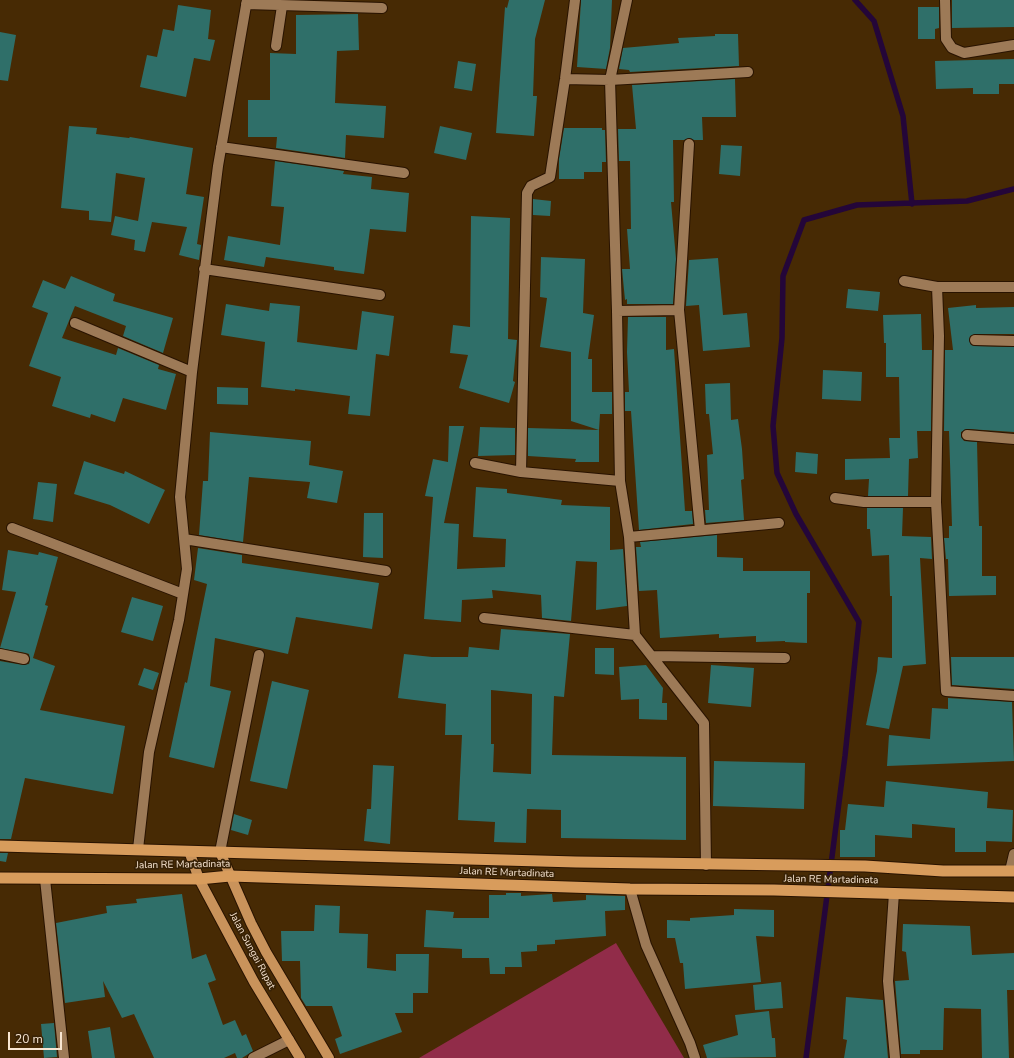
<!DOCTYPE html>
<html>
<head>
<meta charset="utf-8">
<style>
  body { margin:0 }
  #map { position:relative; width:1014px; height:1058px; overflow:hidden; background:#472a04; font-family:"Nunito Sans",sans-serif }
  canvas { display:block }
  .scale { position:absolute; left:8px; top:1032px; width:54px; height:18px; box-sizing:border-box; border:2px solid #f9e6d3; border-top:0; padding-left:5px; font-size:12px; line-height:14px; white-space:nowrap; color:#f9e6d3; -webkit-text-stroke:3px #382206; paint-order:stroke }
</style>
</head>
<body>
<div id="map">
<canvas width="1014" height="1058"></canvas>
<div class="scale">20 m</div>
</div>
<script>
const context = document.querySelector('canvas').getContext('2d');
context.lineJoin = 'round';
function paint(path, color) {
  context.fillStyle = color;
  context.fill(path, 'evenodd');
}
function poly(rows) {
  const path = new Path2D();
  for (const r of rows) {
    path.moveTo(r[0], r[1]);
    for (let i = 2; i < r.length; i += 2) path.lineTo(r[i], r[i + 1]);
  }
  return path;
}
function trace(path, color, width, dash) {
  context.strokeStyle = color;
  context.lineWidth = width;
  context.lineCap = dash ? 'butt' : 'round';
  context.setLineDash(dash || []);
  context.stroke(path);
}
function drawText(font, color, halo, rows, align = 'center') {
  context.font = font + ' "Nunito Sans",sans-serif';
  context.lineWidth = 3.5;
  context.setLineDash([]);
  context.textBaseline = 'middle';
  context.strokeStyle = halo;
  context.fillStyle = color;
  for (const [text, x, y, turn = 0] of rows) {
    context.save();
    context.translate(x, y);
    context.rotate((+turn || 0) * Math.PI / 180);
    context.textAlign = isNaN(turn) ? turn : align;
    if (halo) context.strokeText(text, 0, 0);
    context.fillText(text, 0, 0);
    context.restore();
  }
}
paint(poly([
  [616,943,684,1058,419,1058]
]), '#912c49');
trace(poly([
  [855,0,874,21,903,116,912,204],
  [806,1058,845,756,859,622,796,514,777,473,773,426,782,338,783,276,804,220,857,205,967,201,1014,189]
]), '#240639', 5.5);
paint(poly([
  [509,0,545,0,535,39,533,96,537,96,534,136,496,133,505,7,507,8],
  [581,0,612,0,610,48,606,69,577,67],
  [952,0,1014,0,1014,27,952,28],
  [178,5,211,10,208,39,215,40,210,61,194,58,186,97,140,87,147,55,157,57,163,29,174,31],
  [918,7,939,7,939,28,935,29,935,39,918,39],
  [358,14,359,50,337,51,335,103,386,106,384,138,346,135,345,158,276,148,277,137,248,137,248,100,270,100,270,53,296,54,296,15],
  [0,32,16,35,8,81,0,80],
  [715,34,738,34,739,66,630,72,629,70,619,69,623,48,679,43,678,38,715,36],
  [1014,59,1014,84,999,84,999,94,973,94,973,88,936,89,935,61],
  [458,61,476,64,472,91,454,88],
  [735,79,736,117,702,117,703,140,694,140,689,138,684,140,673,140,674,202,671,202,676,259,673,304,627,304,627,299,625,300,622,269,630,269,627,229,631,229,630,161,619,161,618,129,636,129,632,85],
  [69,126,97,128,96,134,129,138,130,137,193,148,186,194,204,197,197,244,201,245,199,260,179,255,187,227,152,222,145,252,134,250,135,240,111,235,115,216,138,221,145,178,116,173,111,222,89,220,89,211,61,208],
  [440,126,472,133,466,160,434,153],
  [564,128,602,128,602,130,605,130,606,162,602,162,602,172,584,172,584,179,559,179,559,159],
  [721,145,742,146,740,176,719,174],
  [275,161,344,171,343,174,372,177,371,189,409,193,406,232,370,229,364,274,334,270,334,267,266,257,264,267,224,260,228,236,280,245,284,207,271,206],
  [533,199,551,201,550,216,533,215],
  [471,216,510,218,508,339,517,340,513,381,515,382,509,403,459,388,468,355,450,353,453,325,470,327],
  [541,257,585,259,583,313,594,315,588,359,592,359,592,392,612,392,612,414,600,414,599,430,571,421,571,352,540,347,547,298,540,297],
  [718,258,723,315,747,313,750,347,703,351,699,305,686,306,689,260],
  [71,276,115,294,113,301,173,318,163,353,123,336,126,326,75,306,62,338,116,355,118,348,159,365,158,369,176,374,166,410,123,398,115,422,91,414,90,418,52,406,61,377,29,366,48,313,32,307,43,280,65,289],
  [848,289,880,292,878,311,846,308],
  [270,303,300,306,297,342,357,350,362,311,394,316,389,356,376,354,370,416,348,414,350,396,295,389,295,391,261,387,265,342,221,335,226,304,269,311],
  [976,305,976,308,1014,307,1014,334,975,334,970,336,969,340,971,345,974,346,1014,347,1014,432,968,429,961,432,961,437,964,441,977,442,979,526,982,526,982,576,996,576,996,595,949,596,948,559,946,559,944,538,949,538,949,526,952,526,949,431,944,431,945,350,953,350,948,308],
  [921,314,922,350,932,350,931,431,917,431,918,458,909,459,908,496,868,496,869,479,845,480,845,459,890,458,889,438,900,438,899,377,886,377,886,343,884,343,883,315],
  [628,317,666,317,666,350,674,349,685,511,692,511,693,524,639,530,631,411,625,411,625,392,629,392,627,352],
  [823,370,862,372,861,401,822,399],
  [730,383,731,420,738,419,742,449,744,479,741,480,744,520,706,523,705,510,709,510,707,455,713,454,709,414,706,414,705,384],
  [217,387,248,388,248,405,217,404],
  [449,426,464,426,444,523,459,524,457,569,505,567,506,539,473,537,476,487,507,489,507,493,562,500,561,505,610,507,610,550,623,549,627,606,596,610,597,562,576,561,571,621,542,618,541,595,492,590,493,598,462,600,461,622,424,619,433,497,425,496,433,459,448,462],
  [480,427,515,428,515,455,478,456],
  [528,428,599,430,599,462,575,462,576,459,528,456],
  [210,432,311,441,309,465,343,471,337,503,307,498,310,482,249,477,243,542,199,535,203,481,208,481],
  [796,452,818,454,817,474,795,472],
  [84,461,124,474,125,471,165,490,149,524,110,505,74,494],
  [38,482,57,484,53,522,33,519],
  [867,508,903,508,902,536,931,537,932,559,920,558,926,664,903,666,889,729,866,725,877,671,878,657,892,658,892,596,890,596,889,555,872,556,870,529,867,529],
  [364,513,383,513,383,558,363,557],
  [717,535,717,557,743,558,743,571,810,571,810,593,807,593,807,643,785,642,785,641,756,642,756,636,719,638,719,634,660,638,657,590,639,591,636,547,641,547,640,542],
  [198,548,242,555,242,563,379,583,372,629,296,617,288,654,215,638,210,686,231,691,214,768,169,757,185,682,187,683,207,584,194,580],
  [8,550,38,555,39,552,58,557,45,605,48,606,33,658,55,666,40,710,125,726,113,794,25,778,11,839,0,839,0,661,23,665,29,664,30,660,29,654,26,653,0,648,16,592,2,590],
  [132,597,163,606,153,641,121,632],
  [501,629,570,634,564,697,554,696,552,755,686,757,686,840,561,838,561,810,527,809,526,843,494,842,495,822,458,820,462,735,445,735,446,704,398,698,404,654,432,657,468,657,469,647,499,650],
  [491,690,532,694,531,774,493,772,494,744,491,744],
  [595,648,614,648,614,675,595,674],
  [951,657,1014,657,1014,689,952,685],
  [646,665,663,688,662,703,667,703,667,720,639,719,639,699,621,700,619,667],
  [711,665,754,668,751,707,708,703],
  [144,668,159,673,153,690,138,685],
  [272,681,309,690,287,789,250,781],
  [948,698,1012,702,1014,761,887,766,889,735,930,739,932,708,948,709],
  [714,761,805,763,804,809,713,806],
  [373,765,394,766,390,844,364,841,367,809,371,809],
  [886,781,988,792,987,808,1013,810,1012,842,986,841,986,852,955,852,955,828,912,824,912,838,875,835,875,857,840,857,840,830,845,830,848,804,884,807],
  [234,814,252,820,248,835,231,830],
  [0,853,8,853,6,862,0,861],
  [506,893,521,893,521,896,552,894,553,902,586,900,586,895,625,896,625,910,605,911,606,936,555,940,555,944,537,945,537,951,521,952,522,967,505,967,505,974,490,974,489,958,462,958,462,949,424,947,426,910,454,912,453,918,489,918,489,895,506,895],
  [182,894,192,959,206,954,216,980,208,983,223,1025,235,1020,242,1036,246,1034,253,1051,242,1058,237,1058,235,1053,224,1058,154,1058,134,1014,122,1018,103,981,105,997,65,1003,56,923,107,913,106,906,137,903,136,899],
  [315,905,340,906,339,933,368,934,367,968,396,971,396,954,429,954,428,993,413,993,413,1013,395,1013,402,1032,340,1054,335,1039,342,1036,332,1006,306,1006,301,998,300,961,282,961,281,931,314,931],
  [734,909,774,910,774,937,756,936,761,982,685,989,683,963,680,963,675,938,667,938,667,920,690,921,690,918,734,915],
  [903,924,970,926,972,955,1014,953,1014,990,1007,990,1009,1058,982,1058,981,1009,944,1008,943,1050,920,1050,920,1054,901,1054,895,981,909,980,906,952,902,951],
  [781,982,783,1008,755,1010,753,985],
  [846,997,883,1000,888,1058,844,1058,847,1040,843,1039],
  [769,1011,772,1038,775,1038,776,1057,707,1058,703,1045,738,1035,735,1015],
  [54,1023,57,1057,44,1058,41,1024],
  [110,1027,115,1058,92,1058,88,1031]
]), '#2f6f69');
const service = poly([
  [220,852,259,655]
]);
const minor = poly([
  [627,0,610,80,617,311,620,481,629,537,635,635,704,723,706,865],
  [945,0,946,39,952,48,964,53,1014,45],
  [246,4,382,8],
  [276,46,282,6],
  [565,79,610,80,748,72],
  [221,147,404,173],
  [204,269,380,295],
  [904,281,937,287,1014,287],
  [937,287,939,336,936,502,946,691,1014,696],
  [679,310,689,144],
  [617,311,679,310,700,530],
  [75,323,192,372],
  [975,340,1014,341],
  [967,435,1014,439],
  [475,463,521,472,620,481],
  [521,472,527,193,531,186,550,177,565,79,575,0],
  [835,498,864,502,936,502],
  [12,528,183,594],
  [629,537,779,523],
  [184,539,386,571],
  [484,618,635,635],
  [0,654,24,659],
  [653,656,785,658],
  [138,849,149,752,179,620,187,569,180,497,192,372,218,166,247,0],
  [1010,871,1014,854],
  [45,879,64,1058],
  [630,889,646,945,690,1043,695,1058],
  [894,893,888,981,895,1058],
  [253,1058,289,1040]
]);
const primary = poly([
  [189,851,199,879,254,982,300,1058],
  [220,852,251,923,266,952,329,1058]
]);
const trunk = poly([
  [0,846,576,862,865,866,943,871,1014,871],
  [0,878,199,879,230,876,630,889,774,890,1014,897]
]);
trace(service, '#291300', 12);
trace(minor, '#291300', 12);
trace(primary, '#291300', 12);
trace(trunk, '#291300', 13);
trace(service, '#9d7a57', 10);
trace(minor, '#9d7a57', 10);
trace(primary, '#c9935b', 10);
trace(trunk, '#d89c5c', 11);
drawText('10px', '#f9e6d3', '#382206', [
  ["Jalan RE Martadinata",183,865,-1],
  ["Jalan RE Martadinata",507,873,2],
  ["Jalan RE Martadinata",831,880,1],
  ["Jalan Sungai Rupat",252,951,62]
]);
</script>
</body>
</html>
